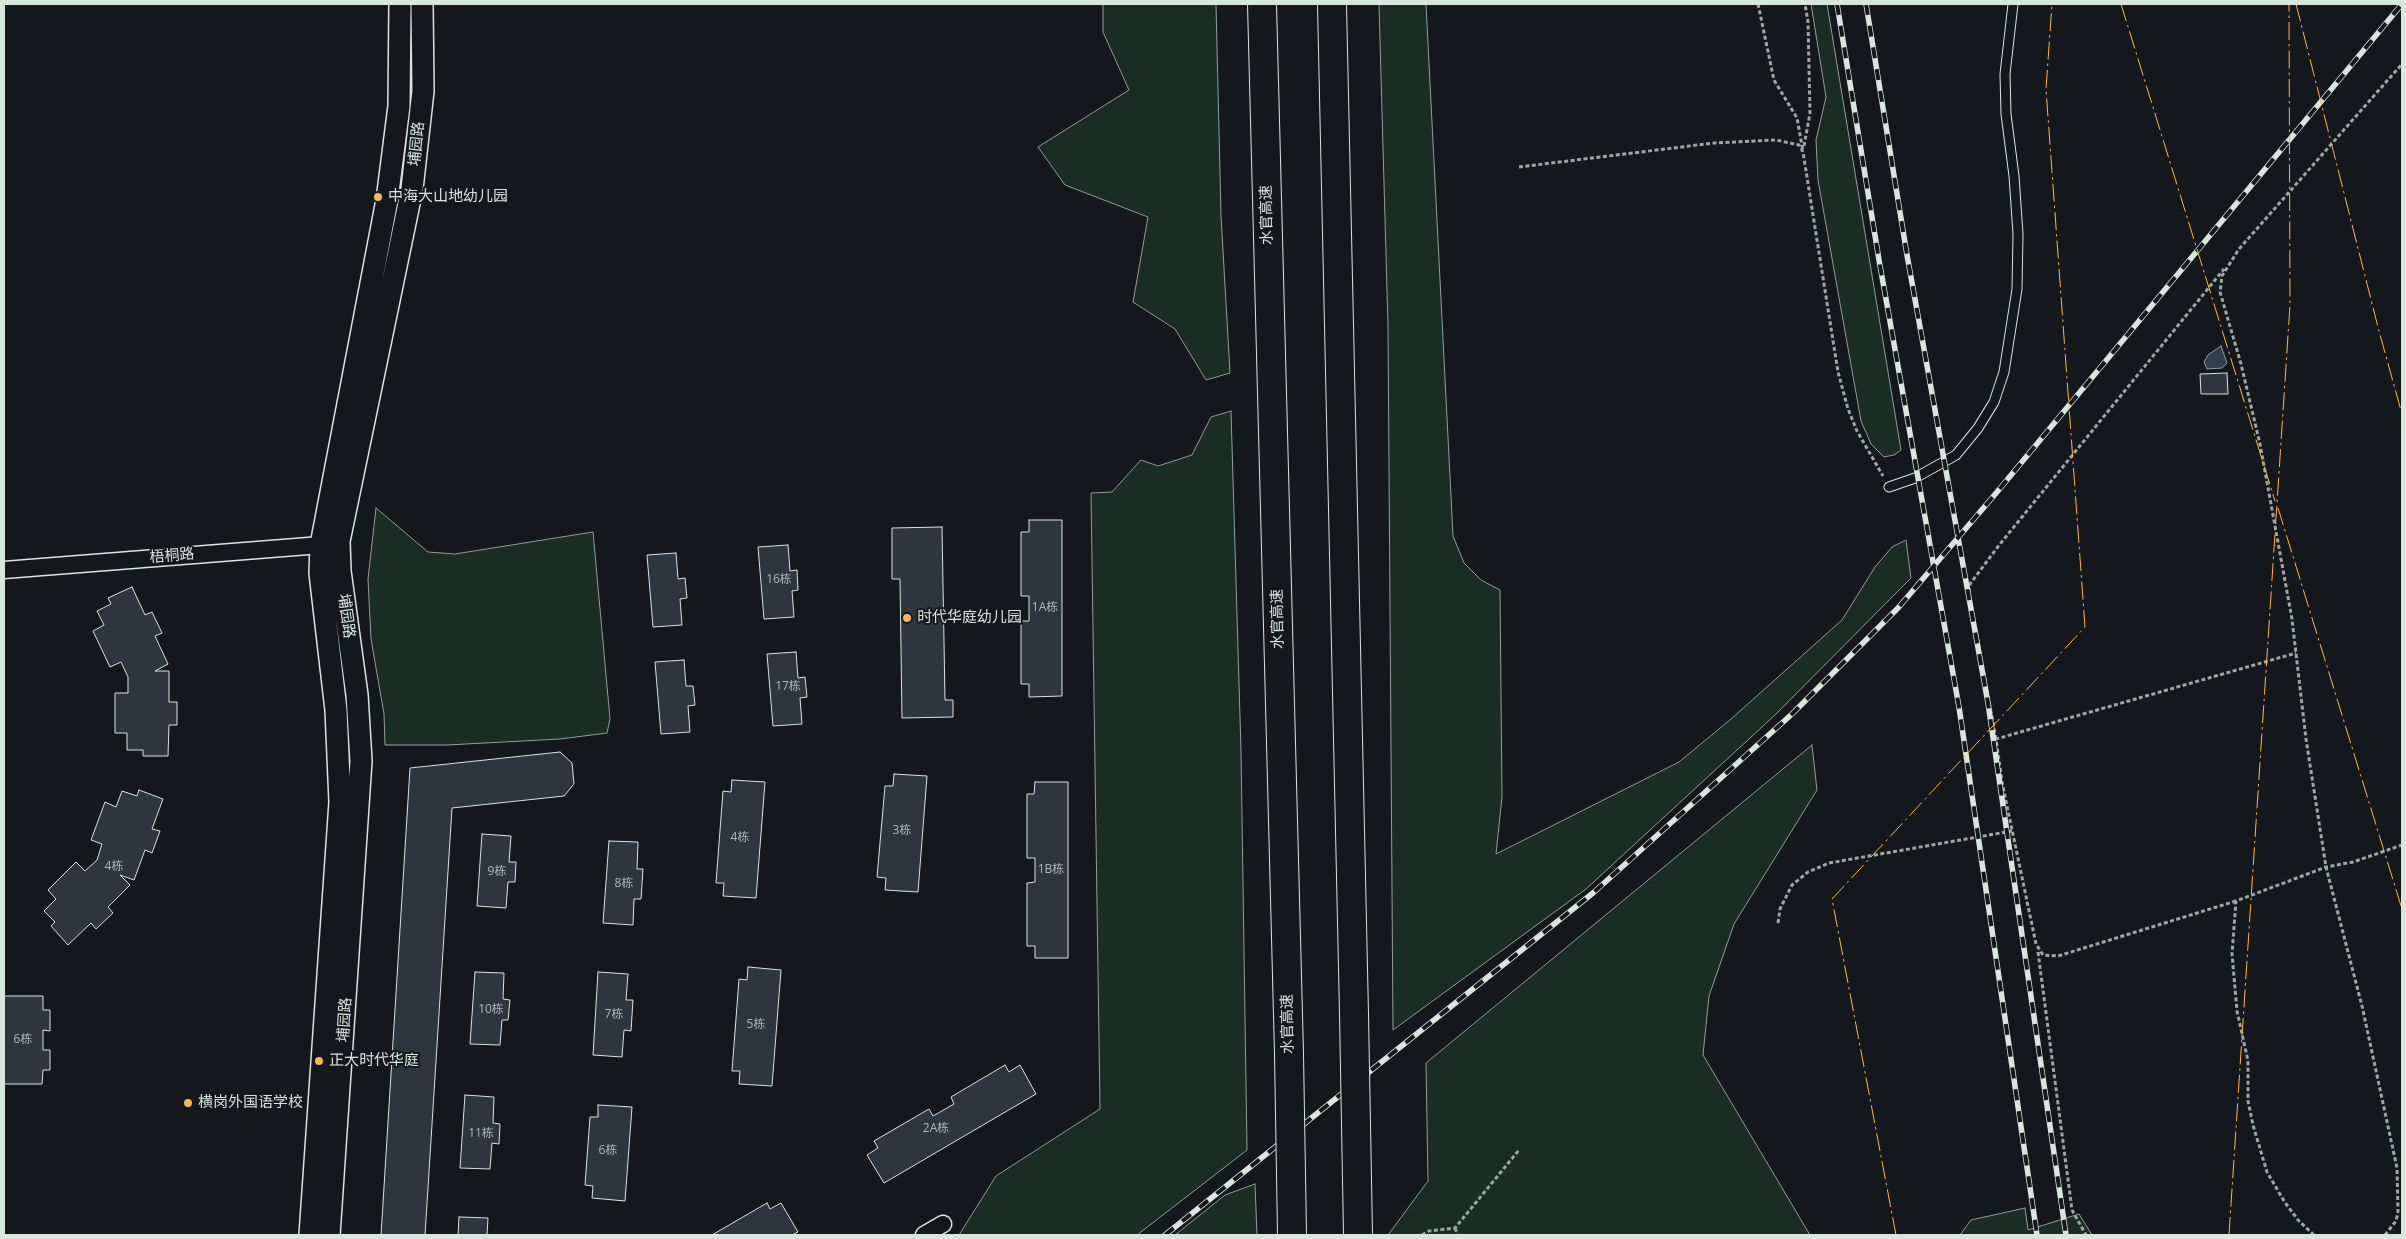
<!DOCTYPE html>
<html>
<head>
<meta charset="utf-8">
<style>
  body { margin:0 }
  #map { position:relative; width:2406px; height:1239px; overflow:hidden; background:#14181c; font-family:"Open Sans",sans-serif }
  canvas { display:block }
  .frame { position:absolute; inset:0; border:5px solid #d8e6dc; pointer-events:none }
</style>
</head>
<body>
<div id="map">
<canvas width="2406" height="1239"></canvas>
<div class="frame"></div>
</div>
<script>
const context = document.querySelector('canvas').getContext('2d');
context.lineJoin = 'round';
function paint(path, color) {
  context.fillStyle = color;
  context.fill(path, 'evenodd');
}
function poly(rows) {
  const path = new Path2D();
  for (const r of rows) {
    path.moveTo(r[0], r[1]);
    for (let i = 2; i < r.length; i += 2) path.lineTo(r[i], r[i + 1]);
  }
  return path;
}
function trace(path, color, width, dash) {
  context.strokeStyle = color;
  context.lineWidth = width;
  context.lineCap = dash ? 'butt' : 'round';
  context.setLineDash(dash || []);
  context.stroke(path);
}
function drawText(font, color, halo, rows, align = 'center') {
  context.font = font + ' "Open Sans","Noto Sans SC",sans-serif';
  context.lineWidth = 4;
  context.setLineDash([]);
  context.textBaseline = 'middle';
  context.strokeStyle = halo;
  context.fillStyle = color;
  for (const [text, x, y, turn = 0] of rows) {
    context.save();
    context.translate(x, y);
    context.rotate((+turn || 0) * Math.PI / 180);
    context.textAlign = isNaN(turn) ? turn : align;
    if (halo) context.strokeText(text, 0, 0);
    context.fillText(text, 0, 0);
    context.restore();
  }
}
const green = poly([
  [1103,4,1216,4,1221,216,1230,373,1206,380,1175,329,1133,302,1148,217,1065,185,1038,147,1129,90,1103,32,1103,4],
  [1379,4,1426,4,1453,536,1464,563,1481,580,1500,590,1502,797,1496,854,1679,762,1731,719,1842,620,1875,567,1892,547,1906,540,1911,578,1775,715,1586,889,1393,1030,1388,326,1379,4],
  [1811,4,1827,4,1901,450,1894,455,1884,457,1871,444,1861,421,1818,180,1816,140,1826,97,1811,4],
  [1231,411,1241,751,1247,1150,1137,1235,959,1235,996,1176,1100,1109,1091,493,1112,492,1141,460,1158,466,1192,455,1211,417,1231,411],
  [376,508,428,552,455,554,593,532,610,719,607,733,560,739,447,745,385,745,384,714,371,639,368,579,376,508],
  [1812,745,1817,790,1734,924,1709,996,1703,1055,1810,1235,1388,1235,1428,1181,1426,1063,1812,745],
  [1255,1184,1257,1235,1175,1235,1225,1195,1255,1184],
  [2025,1208,2028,1230,2079,1214,2092,1235,1960,1235,1971,1220,2025,1208]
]);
paint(green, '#1a2d24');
trace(green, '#939e99', 1);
const water = poly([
  [2221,346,2227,363,2222,368,2207,369,2204,362,2208,355,2221,346]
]);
paint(water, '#2f3f4d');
trace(water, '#939e99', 1);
const building = poly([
  [2227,373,2228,394,2201,394,2200,374,2227,373],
  [1029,520,1062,520,1062,696,1029,697,1029,684,1021,684,1021,621,1029,621,1029,596,1021,596,1021,532,1029,532,1029,520],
  [942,527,945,700,953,700,953,717,902,718,900,579,892,579,892,528,942,527],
  [788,545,790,571,797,570,798,590,792,591,794,617,764,619,758,547,788,545],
  [676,553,678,579,685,578,687,598,680,599,682,625,653,627,647,555,676,553],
  [132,587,145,615,152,612,162,633,155,636,168,664,155,671,169,671,169,702,177,702,177,725,169,725,168,756,143,756,143,750,127,750,127,733,115,733,115,693,128,693,128,677,121,662,110,667,93,631,104,625,97,611,111,604,108,598,132,587],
  [796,652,798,678,805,677,807,697,800,698,802,724,773,726,767,654,796,652],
  [684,660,686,686,693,686,695,705,688,706,690,732,661,734,655,662,684,660],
  [560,752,572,763,574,784,564,796,452,808,425,1235,381,1235,410,768,560,752],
  [894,774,927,776,918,892,885,890,886,878,877,877,885,786,893,786,894,774],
  [732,780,765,782,756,898,723,896,724,883,716,883,723,791,731,792,732,780],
  [1035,782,1068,782,1068,958,1035,958,1035,946,1027,946,1027,883,1035,882,1035,858,1027,858,1027,794,1034,794,1035,782],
  [139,790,163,799,152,829,160,831,152,853,145,850,134,880,120,875,130,885,108,907,113,913,96,929,91,923,68,945,51,926,55,922,44,911,56,899,48,890,76,862,85,871,97,860,102,844,91,840,105,802,116,807,122,791,137,796,139,790],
  [482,834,511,836,509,862,516,862,515,882,508,882,506,908,477,906,482,834],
  [609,841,638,842,637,869,643,869,641,899,634,899,633,925,603,923,609,841],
  [748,967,781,970,772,1086,739,1084,740,1071,732,1071,739,979,747,980,748,967],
  [475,972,504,973,503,999,510,1000,508,1020,502,1020,500,1045,470,1044,475,972],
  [598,972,628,974,626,1000,633,1000,631,1031,624,1030,622,1057,593,1055,598,972],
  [4,996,43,996,43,1010,50,1010,50,1031,43,1030,43,1050,50,1050,50,1070,43,1070,42,1084,4,1084,4,996],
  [1005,1065,1009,1072,1020,1065,1036,1094,884,1183,867,1155,878,1148,874,1141,929,1109,933,1116,954,1104,951,1097,1005,1065],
  [465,1095,494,1097,493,1123,500,1124,499,1144,492,1143,490,1169,460,1168,465,1095],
  [598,1105,632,1107,625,1201,592,1198,593,1186,585,1185,590,1117,598,1117,598,1105],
  [767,1203,770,1209,781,1203,798,1232,792,1235,712,1235,767,1203],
  [459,1217,488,1218,487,1235,458,1235,459,1217]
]);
paint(building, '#2c363c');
trace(building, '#d8e6dc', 1);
const service = poly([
  [1889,487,1915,478,1956,455,1978,428,1994,402,2004,372,2017,289,2018,234,2014,176,2006,114,2005,74,2013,4]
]);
const minor = poly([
  [4,570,321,545,332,542],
  [924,1235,943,1224]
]);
const tertiary = poly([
  [310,1235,340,802,336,710,320,573,321,545,387,200,399,106,400,4],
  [329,1235,361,761,357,695,340,571,339,541,412,189,423,91,422,4]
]);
const motorway = poly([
  [1262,4,1289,1054],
  [1332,4,1354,1014]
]);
trace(service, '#d8e6dc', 11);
trace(minor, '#d8e6dc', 19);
trace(tertiary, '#d8e6dc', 24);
trace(motorway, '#d8e6dc', 30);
trace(poly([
  [1758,4,1774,80,1797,118,1803,151],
  [1804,146,1810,113,1808,22,1805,4],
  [1519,167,1714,143,1776,140,1799,145,1803,152,1838,372,1848,409,1857,431,1883,476],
  [1996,739,1969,592,1970,584,2000,544,2224,269],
  [2236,901,2058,956,2043,955,2036,944,2002,782,1996,739,2296,653],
  [1778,923,1780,909,1792,885,1808,872,1829,863,2012,831],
  [2038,952,2072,1210,2086,1235],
  [1455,1228,1458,1235],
  [1422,1235,1429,1231,1455,1228,1519,1150],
  [2314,1235,2298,1220,2284,1201,2267,1172,2253,1125,2248,1101,2248,1061,2237,1011,2232,954,2236,901,2326,867,2353,862,2402,845],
  [2385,1235,2396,1221,2398,1212,2397,1168,2362,1006,2326,867,2306,739,2292,619,2260,444,2241,364,2220,292,2222,276,2239,249,2402,64]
]), '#9da8a2', 3, [4, 2.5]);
trace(service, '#14181c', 9);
trace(minor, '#14181c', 16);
trace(tertiary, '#14181c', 21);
trace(motorway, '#14181c', 28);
const rail = poly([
  [1837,4,1879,260,1959,707,2037,1235],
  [1866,4,1907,255,1988,703,2066,1235],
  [1165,1235,1593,893,1792,714,1898,608,1997,492,2402,4]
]);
trace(rail, '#d8e6dc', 5.5);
trace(rail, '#14181c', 4, [11]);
const motorwayBridge = poly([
  [1354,1014,1358,1235],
  [1289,1054,1292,1235]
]);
trace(motorwayBridge, '#d8e6dc', 30, []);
trace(motorwayBridge, '#14181c', 28);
trace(poly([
  [2121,4,2275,501],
  [2296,4,2379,331,2402,414],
  [2278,508,2402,909],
  [1896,1235,1832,899,2085,627,2046,89,2052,4],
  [2229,1235,2290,305,2289,4]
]), '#ffb74d', 1, [18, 4, 2.5, 4]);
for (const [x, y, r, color] of [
  [378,197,5,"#ffb74d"],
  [907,618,5,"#ffb74d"],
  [319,1061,5,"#ffb74d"],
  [188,1103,5,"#ffb74d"]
]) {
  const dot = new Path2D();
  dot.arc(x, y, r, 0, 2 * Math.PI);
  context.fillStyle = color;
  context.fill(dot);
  trace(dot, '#14181c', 2);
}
drawText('12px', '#adbab4', null, [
  ["16栋",779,580],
  ["1A栋",1045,608],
  ["17栋",788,687],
  ["3栋",902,831],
  ["4栋",740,838],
  ["4栋",114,867],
  ["1B栋",1051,870],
  ["9栋",497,872],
  ["8栋",624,884],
  ["10栋",491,1010],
  ["7栋",614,1015],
  ["5栋",756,1025],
  ["6栋",23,1040],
  ["2A栋",936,1129],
  ["11栋",481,1134],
  ["6栋",608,1151]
]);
drawText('15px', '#d8e6dc', '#14181c', [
  ["埔园路",417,144,-84],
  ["水官高速",1267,215,-91],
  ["梧桐路",172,556,-5],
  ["埔园路",346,616,82],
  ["水官高速",1278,619,-91],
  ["埔园路",345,1020,-86],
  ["水官高速",1288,1024,-91]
]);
drawText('15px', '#d8e6dc', '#14181c', [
  ["中海大山地幼儿园",388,197],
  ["时代华庭幼儿园",917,618],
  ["正大时代华庭",329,1061],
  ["横岗外国语学校",198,1103]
], 'left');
</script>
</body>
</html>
